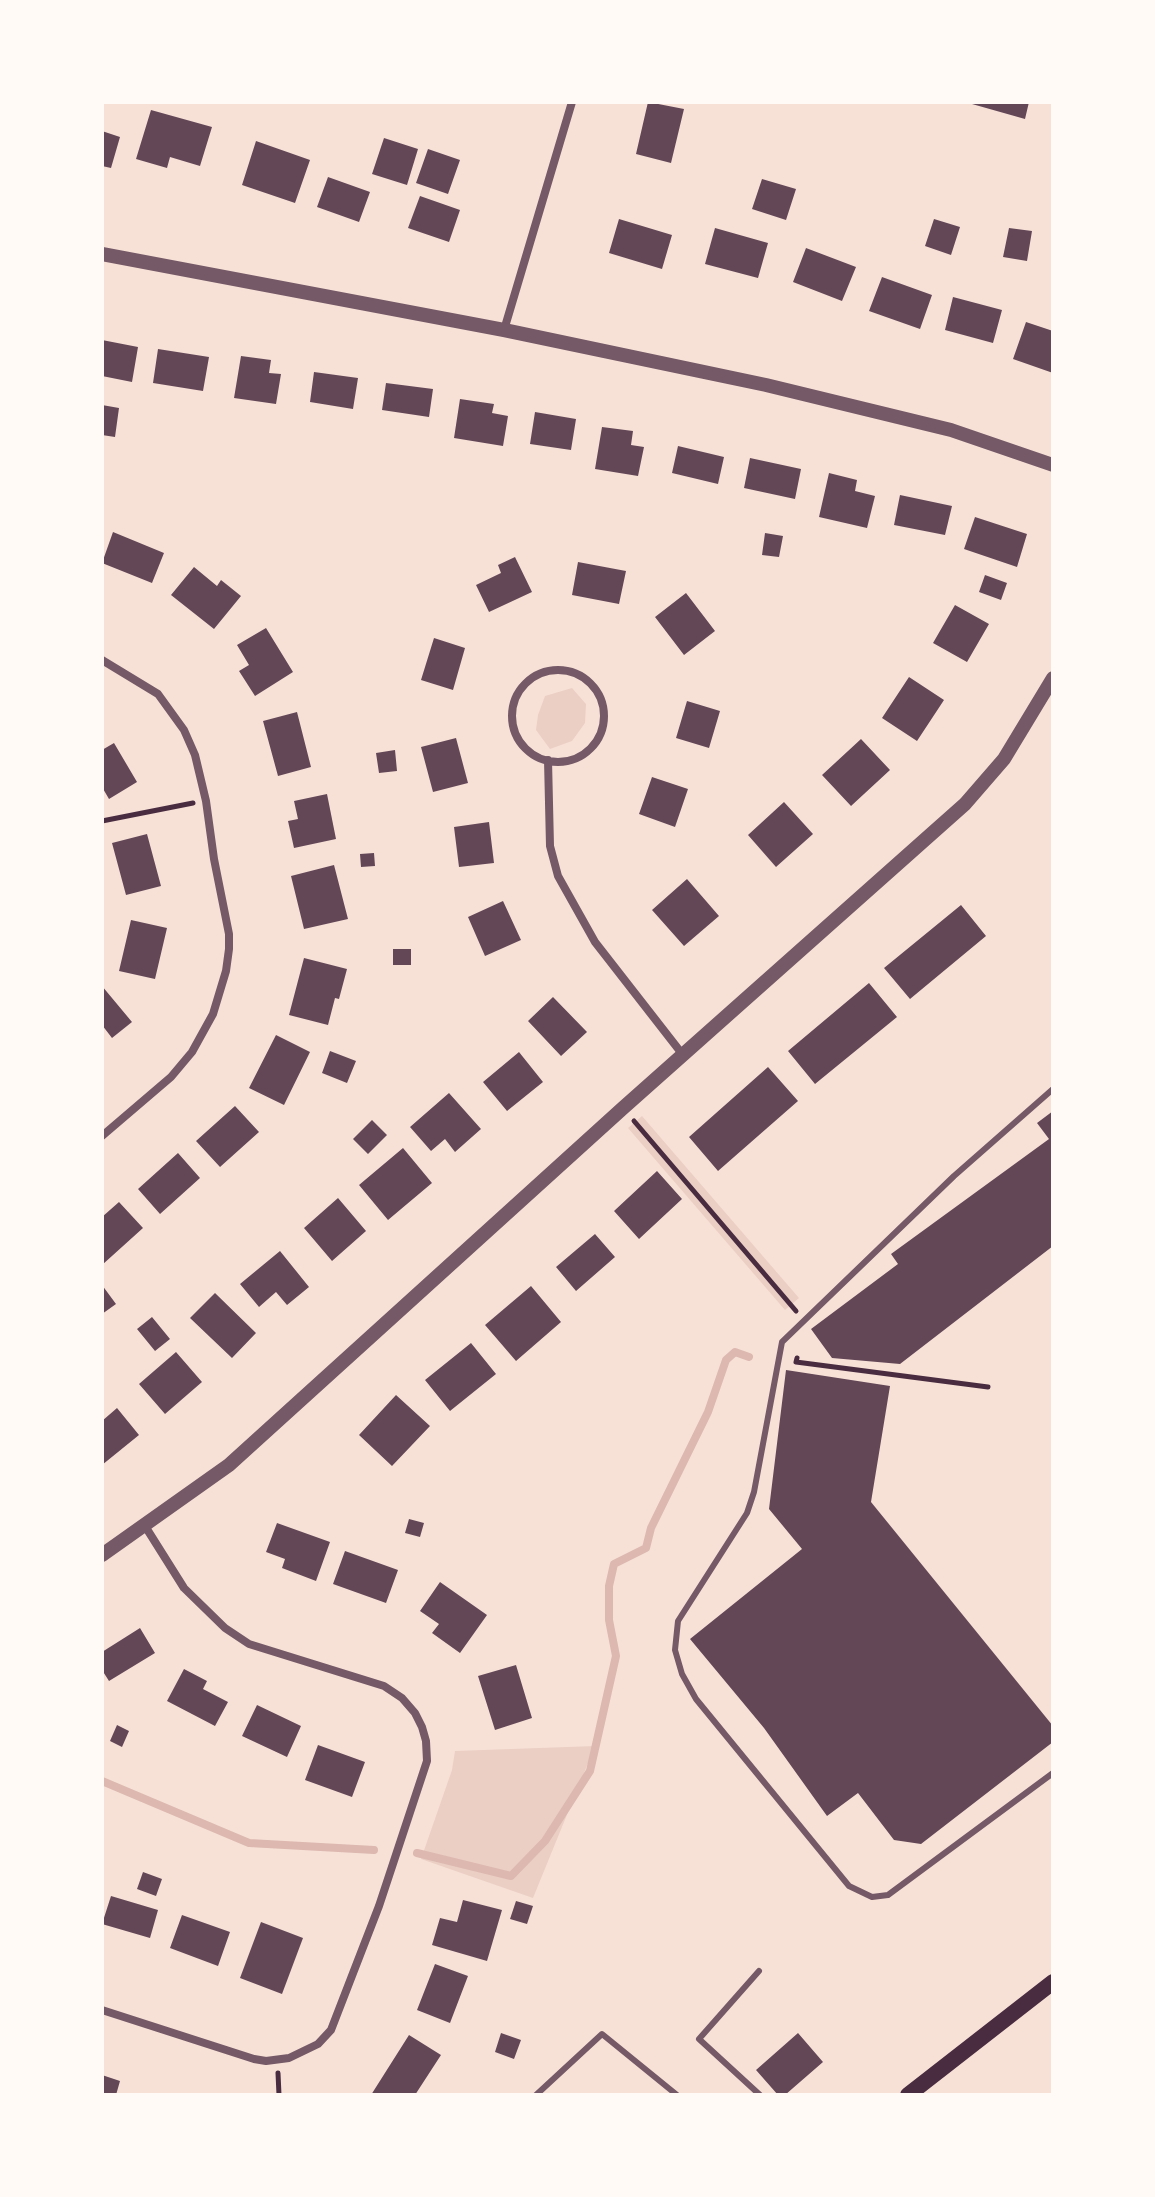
<!DOCTYPE html>
<html>
<head>
<meta charset="utf-8">
<style>
  body { margin:0 }
  #map { position:relative; width:1155px; height:2197px; overflow:hidden; background:#f7e1d7; font-family:"Archivo Narrow",sans-serif }
  canvas { display:block }
  .frame { position:absolute; inset:0; border:104px solid #fffaf5; pointer-events:none }
</style>
</head>
<body>
<div id="map">
<canvas width="1155" height="2197"></canvas>
<div class="frame"></div>
</div>
<script>
const context = document.querySelector('canvas').getContext('2d');
context.lineJoin = 'round';
function paint(path, color) {
  context.fillStyle = color;
  context.fill(path, 'evenodd');
}
function poly(rows) {
  const path = new Path2D();
  for (const r of rows) {
    if (r.length === 3) {
      path.moveTo(r[0] + r[2], r[1]);
      path.arc(r[0], r[1], r[2], 0, 2 * Math.PI);
      continue;
    }
    path.moveTo(r[0], r[1]);
    for (let i = 2; i < r.length; i += 2) path.lineTo(r[i], r[i + 1]);
  }
  return path;
}
function trace(path, color, width, dash) {
  context.strokeStyle = color;
  context.lineWidth = width;
  context.lineCap = dash ? 'butt' : 'round';
  context.setLineDash(dash || []);
  context.stroke(path);
}
paint(poly([
  [572,688,586,704,585,723,572,741,550,749,536,730,538,715,545,696],
  [642,1116,799,1298,785,1310,628,1128],
  [595,1746,533,1898,421,1859,452,1770,455,1751]
]), '#ebcfc5');
trace(poly([
  [102,1781,249,1843,374,1850],
  [417,1853,511,1876,545,1841,590,1771,616,1656,609,1620,609,1586,614,1564,646,1548,651,1528,708,1412,726,1360,735,1352,749,1357]
]), '#dcb8b0', 8);
paint(poly([
  [648,102,684,109,671,163,636,154],
  [972,102,1029,102,1025,119,972,104],
  [151,110,212,127,200,166,170,157,167,168,136,159],
  [102,131,120,137,111,168,102,166],
  [384,138,418,149,407,185,372,174],
  [256,141,310,160,295,203,242,185],
  [428,149,460,160,448,194,416,183],
  [328,177,370,192,359,222,317,207],
  [762,179,796,189,786,220,752,209],
  [420,196,460,210,449,242,408,228],
  [619,219,672,235,662,269,609,253],
  [934,219,960,227,951,255,925,246],
  [715,228,768,243,758,278,705,264],
  [1009,228,1032,231,1027,261,1003,257],
  [806,248,856,267,842,301,793,282],
  [882,277,932,295,920,329,869,311],
  [953,297,1002,310,993,343,945,330],
  [1026,322,1053,331,1053,373,1013,359],
  [102,340,138,347,132,382,102,376],
  [158,349,209,357,203,391,153,383],
  [241,356,271,360,269,373,281,374,276,404,234,398],
  [314,372,358,378,353,409,310,402],
  [386,383,433,389,429,417,382,410],
  [460,399,494,404,492,413,508,416,503,446,454,438],
  [102,405,119,408,115,437,102,435],
  [535,412,576,419,571,450,530,444],
  [602,427,633,431,631,445,644,447,638,476,595,469],
  [678,446,724,457,718,484,672,473],
  [750,458,801,469,795,499,744,488],
  [829,473,857,480,855,491,875,496,867,528,819,517],
  [900,495,952,506,945,535,894,525],
  [975,517,1027,534,1017,567,964,549],
  [113,532,164,553,152,583,102,563],
  [765,533,783,536,779,557,762,555],
  [515,557,532,592,489,612,476,585,501,573,498,565],
  [578,562,626,571,619,604,572,595],
  [194,567,217,586,221,580,241,596,214,629,171,595],
  [985,575,1007,583,1001,600,979,592],
  [686,593,715,631,684,655,655,617],
  [955,605,989,624,967,662,933,643],
  [266,628,293,672,255,696,239,671,249,665,237,645],
  [434,638,465,648,453,690,421,680],
  [909,677,944,700,917,741,882,718],
  [687,701,720,711,709,748,676,738],
  [297,712,311,767,278,776,263,721],
  [456,738,468,783,433,792,421,747],
  [861,739,890,770,851,806,822,775],
  [114,743,137,782,109,799,102,787,102,750],
  [395,750,397,771,379,773,376,753],
  [652,777,688,789,675,827,639,814],
  [327,794,336,839,294,848,288,821,298,819,294,801],
  [784,802,813,834,776,867,748,835],
  [489,822,494,863,459,867,454,827],
  [147,834,161,886,126,895,112,843],
  [374,853,375,866,361,867,360,854],
  [334,865,348,919,304,929,291,876],
  [687,879,719,916,684,946,652,910],
  [503,901,521,940,485,956,468,917],
  [961,905,986,936,910,999,884,968],
  [131,920,167,928,155,979,119,971],
  [393,949,411,949,411,965,393,965],
  [304,958,347,969,339,999,335,998,328,1025,289,1015],
  [869,983,897,1017,815,1084,788,1051],
  [102,986,132,1022,112,1038,102,1025],
  [553,997,587,1032,561,1056,528,1021],
  [276,1035,310,1052,284,1105,249,1088],
  [330,1051,356,1061,347,1083,322,1073],
  [519,1052,543,1082,507,1111,483,1082],
  [768,1067,798,1101,718,1171,689,1137],
  [449,1093,481,1129,455,1152,445,1139,431,1151,410,1127],
  [235,1106,259,1132,220,1167,196,1141],
  [1053,1111,1053,1246,900,1364,832,1358,811,1329,898,1264,891,1254,1049,1139,1037,1123],
  [372,1120,387,1135,368,1154,353,1139],
  [403,1148,432,1183,388,1220,359,1185],
  [178,1153,200,1178,160,1214,138,1189],
  [657,1171,682,1199,639,1239,614,1211],
  [338,1198,366,1231,332,1261,304,1228],
  [119,1202,143,1228,102,1265,102,1217],
  [595,1234,615,1257,576,1291,556,1267],
  [280,1251,309,1287,287,1305,276,1292,259,1307,240,1284],
  [102,1285,116,1304,102,1314],
  [531,1286,561,1322,516,1361,485,1325],
  [215,1293,256,1333,232,1358,190,1318],
  [152,1317,170,1339,155,1351,137,1329],
  [471,1343,496,1374,450,1411,425,1380],
  [176,1352,202,1382,165,1414,139,1384],
  [786,1370,890,1386,871,1502,1053,1726,1053,1742,921,1844,894,1840,858,1793,827,1816,764,1728,690,1639,802,1549,769,1509],
  [396,1395,430,1426,392,1466,359,1435],
  [117,1408,139,1435,102,1465,102,1421],
  [409,1519,424,1523,420,1537,405,1533],
  [277,1523,330,1542,316,1581,282,1568,285,1559,266,1552],
  [345,1551,398,1570,386,1603,333,1584],
  [440,1582,487,1615,460,1653,432,1633,439,1624,420,1611],
  [140,1628,155,1653,109,1681,102,1670,102,1652],
  [516,1665,532,1718,495,1730,478,1676],
  [184,1669,207,1681,203,1689,228,1702,215,1726,167,1701],
  [257,1705,301,1726,287,1757,242,1736],
  [117,1725,129,1731,122,1747,110,1741],
  [318,1745,365,1762,352,1797,305,1780],
  [143,1872,162,1879,156,1896,137,1889],
  [111,1896,158,1910,150,1938,102,1924],
  [463,1900,502,1910,487,1961,432,1945,440,1918,457,1922],
  [516,1901,533,1906,527,1924,510,1919],
  [182,1915,230,1932,218,1966,170,1948],
  [261,1922,303,1938,282,1994,240,1978],
  [435,1964,468,1976,450,2023,417,2010],
  [501,2033,521,2040,514,2059,495,2052],
  [798,2033,823,2062,785,2095,778,2095,756,2070],
  [409,2035,441,2055,415,2095,371,2095],
  [102,2075,120,2081,116,2095,102,2095]
]), '#644757');
trace(poly([
  [102,821,193,803],
  [634,1121,796,1311],
  [797,1358,796,1362,988,1387],
  [278,2073,279,2095]
]), '#4a2c40', 5);
trace(poly([
  [1053,1089,954,1176,782,1342,754,1492,747,1513,678,1621,675,1650,682,1674,696,1699,849,1886,872,1897,888,1895,1053,1773],
  [759,1971,699,2039,760,2095],
  [536,2095,602,2034,677,2095]
]), '#755966', 6);
trace(poly([
  [504,330,572,102],
  [102,660,158,694,184,730,195,755,206,801,214,859,229,934,229,949,226,971,213,1014,192,1052,171,1077,102,1136],
  [558,716,46],
  [548,760,550,846,558,876,595,942,683,1055],
  [102,2010,254,2059,266,2061,289,2058,318,2044,331,2030,379,1906,427,1761,426,1741,422,1727,415,1713,402,1698,384,1686,249,1644,225,1628,184,1588,145,1526]
]), '#755966', 8);
trace(poly([
  [102,254,504,330,766,385,951,430,1053,465],
  [102,1555,229,1465,623,1108,965,804,1004,759,1053,678]
]), '#755966', 14);
trace(poly([
  [908,2095,1053,1982]
]), '#4a2c40', 16);
</script>
</body>
</html>
